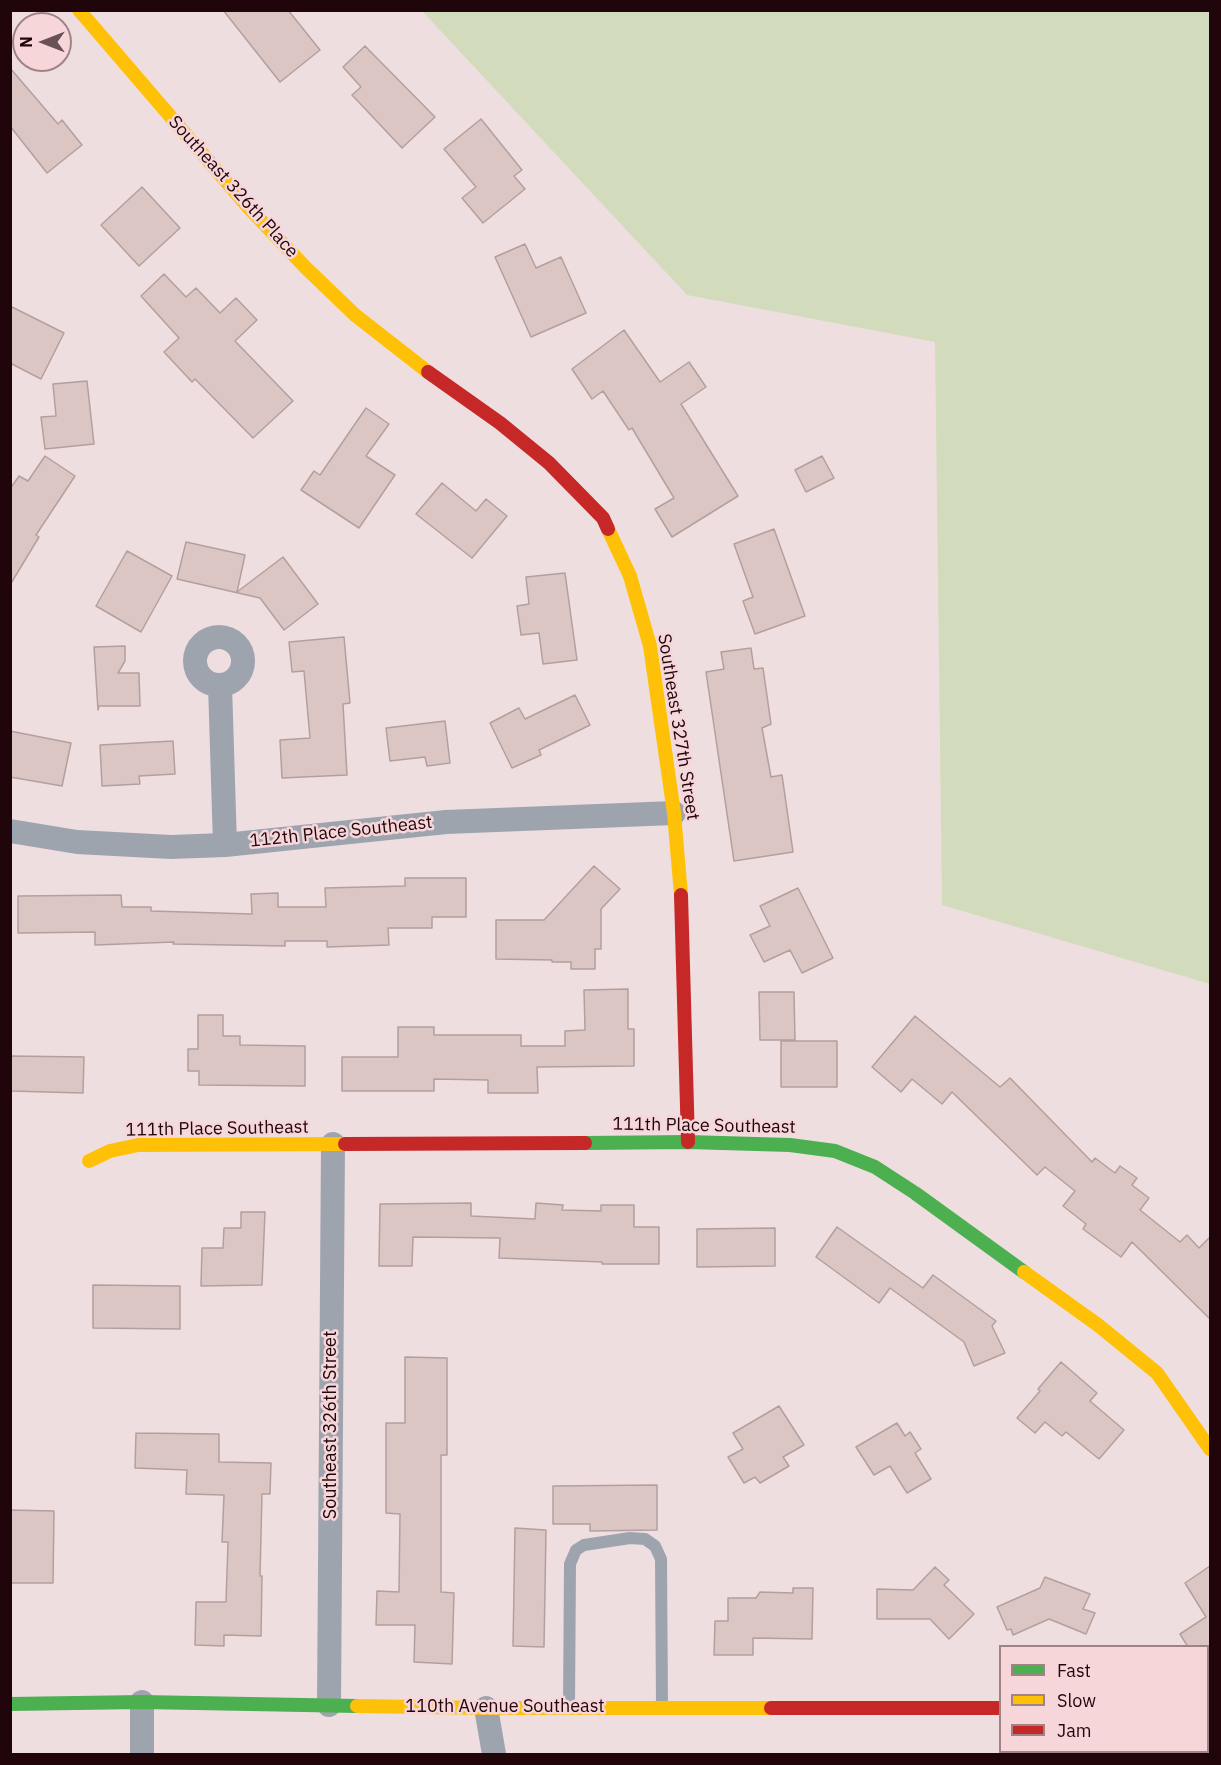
<!DOCTYPE html>
<html>
<head>
<meta charset="utf-8">
<style>
  body { margin:0 }
  #map { position:relative; width:1221px; height:1765px; overflow:hidden; background:#efdee0; font-family:"IBM Plex Sans",sans-serif }
  canvas { display:block }
  .frame { position:absolute; inset:0; border:12px solid #20060b; pointer-events:none }
  .legend { position:absolute; left:999px; top:1645px; width:210px; height:108px; box-sizing:border-box; background:#f7d6da; border:2px solid #a18387; margin:0; padding:8px 10px; list-style:none; font-size:18px; color:#20060b }
  .legend li { display:flex; align-items:center; gap:12px; height:30px }
  .legend b { width:30px; border:2px solid #a18387 }
  .north { position:absolute; left:12px; top:12px; width:60px; height:60px; box-sizing:border-box; background:#f7d6da; border:2px solid #a18387; border-radius:50%; rotate:270deg; font-size:16px; font-weight:700; line-height:24px; text-align:center; color:#20060b }
  .north::after { content:''; display:block; margin:auto; width:21px; height:27px; background:#685256; clip-path:polygon(50% 0,100% 100%,50% 72%,0 100%) }
</style>
</head>
<body>
<div id="map">
<canvas width="1221" height="1765"></canvas>
<div class="frame"></div>
<ul class="legend">
<li><b style="height:8px;background:#4caf50"></b>Fast</li>
<li><b style="height:8px;background:#ffc107"></b>Slow</li>
<li><b style="height:8px;background:#c62828"></b>Jam</li>
</ul>
<div class="north">N</div>
</div>
<script>
const context = document.querySelector('canvas').getContext('2d');
context.lineJoin = 'round';
function paint(path, color) {
  context.fillStyle = color;
  context.fill(path, 'evenodd');
}
function poly(rows) {
  const path = new Path2D();
  for (const r of rows) {
    if (r.length === 3) {
      path.moveTo(r[0] + r[2], r[1]);
      path.arc(r[0], r[1], r[2], 0, 2 * Math.PI);
      continue;
    }
    path.moveTo(r[0], r[1]);
    for (let i = 2; i < r.length; i += 2) path.lineTo(r[i], r[i + 1]);
  }
  return path;
}
function trace(path, color, width, dash) {
  context.strokeStyle = color;
  context.lineWidth = width;
  context.lineCap = dash ? 'butt' : 'round';
  context.setLineDash(dash || []);
  context.stroke(path);
}
function drawText(font, color, halo, rows, align = 'center') {
  context.font = font + ' "IBM Plex Sans",sans-serif';
  context.lineWidth = 5;
  context.setLineDash([]);
  context.textBaseline = 'middle';
  context.strokeStyle = halo;
  context.fillStyle = color;
  for (const [text, x, y, turn = 0] of rows) {
    context.save();
    context.translate(x, y);
    context.rotate((+turn || 0) * Math.PI / 180);
    context.textAlign = isNaN(turn) ? turn : align;
    if (halo) context.strokeText(text, 0, 0);
    context.fillText(text, 0, 0);
    context.restore();
  }
}
paint(poly([
  [422,11,1210,11,1210,984,942,905,935,342,687,295]
]), '#d2dcbd');
const building = poly([
  [223,10,288,10,320,50,280,82,223,10],
  [365,46,435,117,402,148,352,95,361,87,343,67,365,46],
  [10,68,58,124,62,120,82,145,47,173,10,126,10,68],
  [481,119,522,170,514,176,525,189,483,223,462,198,476,187,444,149,481,119],
  [142,187,180,228,139,266,101,225,142,187],
  [525,244,536,268,561,257,586,313,531,337,495,257,525,244],
  [164,274,186,297,196,288,220,313,236,298,257,320,235,341,293,401,253,438,195,379,192,382,164,352,179,338,141,296,164,274],
  [10,306,64,333,41,379,10,363,10,306],
  [624,330,660,382,689,362,706,387,681,404,738,496,672,537,655,509,674,498,632,428,629,430,603,391,592,399,572,369,624,330],
  [87,381,94,444,45,449,41,417,56,416,53,384,87,381],
  [366,408,389,424,366,456,395,475,359,528,301,490,314,471,320,475,366,408],
  [45,456,75,476,36,535,39,537,10,585,10,489,19,476,28,481,45,456],
  [822,456,834,478,806,492,795,470,822,456],
  [442,483,476,511,486,499,507,516,472,558,416,514,442,483],
  [774,529,805,616,755,634,743,601,753,597,734,544,774,529],
  [186,542,245,555,237,592,283,557,318,604,284,630,260,598,177,579,186,542],
  [127,551,172,576,141,632,96,606,127,551],
  [565,573,577,660,543,664,539,633,521,635,517,606,529,604,526,577,565,573],
  [344,637,350,703,343,704,347,775,282,778,280,740,310,738,304,671,292,672,289,642,344,637],
  [125,646,125,661,118,673,139,673,140,706,99,706,98,710,94,647,125,646],
  [751,648,754,669,763,668,771,724,762,728,771,777,782,775,793,852,734,861,706,672,724,669,721,652,751,648],
  [575,695,590,725,539,750,541,755,512,768,490,723,519,708,525,719,575,695],
  [445,721,450,763,427,766,425,757,390,761,386,728,445,721],
  [10,731,71,743,62,786,10,777,10,731],
  [173,741,175,774,139,776,140,784,102,786,100,745,173,741],
  [594,866,620,889,601,909,601,949,595,949,595,969,571,969,571,962,552,962,552,960,496,959,496,920,544,920,594,866],
  [405,878,466,878,466,917,432,917,432,928,388,928,389,945,327,947,327,941,285,941,285,946,173,944,174,942,95,945,95,932,18,933,18,896,121,895,122,907,151,907,151,911,252,914,251,894,278,893,278,907,326,907,325,888,405,886,405,878],
  [798,888,833,958,802,973,790,950,764,962,750,935,770,926,760,906,798,888],
  [628,989,628,1029,634,1029,634,1066,537,1067,538,1093,488,1093,488,1080,434,1079,434,1091,342,1091,342,1057,398,1057,398,1027,434,1027,434,1035,521,1035,521,1046,565,1046,565,1031,585,1030,584,990,628,989],
  [759,992,794,992,795,1040,760,1040,759,992],
  [198,1015,223,1015,223,1036,240,1036,240,1045,305,1046,305,1086,199,1085,199,1071,188,1071,188,1049,198,1049,198,1015],
  [915,1016,1000,1087,1010,1078,1092,1162,1095,1158,1115,1173,1120,1166,1137,1178,1132,1185,1149,1198,1140,1210,1180,1242,1187,1235,1199,1248,1210,1237,1210,1319,1132,1242,1121,1257,1083,1229,1086,1224,1063,1206,1075,1191,1045,1167,1037,1175,952,1092,942,1104,912,1079,901,1092,872,1067,915,1016],
  [781,1041,837,1041,837,1087,781,1087,781,1041],
  [10,1056,84,1057,83,1093,10,1091,10,1056],
  [471,1203,471,1216,535,1219,536,1203,563,1205,562,1210,601,1211,601,1205,634,1205,634,1227,659,1227,659,1264,602,1264,602,1262,499,1258,500,1238,413,1237,412,1266,379,1266,380,1204,471,1203],
  [241,1212,265,1212,262,1285,201,1286,202,1248,223,1248,224,1228,241,1228,241,1212],
  [837,1227,923,1288,933,1275,996,1321,992,1326,1005,1353,974,1366,964,1342,890,1288,879,1303,816,1257,837,1227],
  [775,1228,775,1266,697,1267,697,1229,775,1228],
  [93,1285,180,1286,180,1329,93,1328,93,1285],
  [405,1357,447,1358,447,1455,441,1455,441,1592,454,1593,452,1664,414,1662,415,1625,376,1625,377,1591,399,1592,400,1514,386,1513,386,1423,405,1423,405,1357],
  [1061,1362,1097,1393,1090,1401,1124,1430,1099,1459,1066,1432,1062,1436,1045,1422,1035,1433,1017,1418,1040,1391,1038,1389,1061,1362],
  [779,1406,804,1445,783,1457,789,1466,760,1483,755,1477,744,1483,728,1457,743,1449,733,1433,779,1406],
  [897,1423,905,1436,910,1432,921,1449,915,1453,931,1479,907,1493,890,1466,874,1475,856,1447,897,1423],
  [136,1433,219,1434,219,1462,271,1463,270,1494,262,1494,260,1576,262,1576,261,1636,224,1635,224,1646,195,1645,196,1602,226,1602,228,1542,222,1542,224,1495,186,1494,187,1470,135,1468,136,1433],
  [657,1485,657,1530,590,1531,590,1524,553,1524,553,1486,657,1485],
  [10,1510,54,1511,53,1583,10,1583,10,1510],
  [515,1528,546,1530,544,1647,513,1646,515,1528],
  [1210,1566,1210,1647,1188,1647,1180,1634,1206,1617,1185,1583,1210,1566],
  [935,1567,949,1580,944,1585,974,1614,949,1639,930,1619,877,1619,877,1589,913,1590,935,1567],
  [1045,1577,1090,1594,1083,1609,1095,1613,1086,1634,1049,1619,1013,1635,1011,1629,1007,1630,997,1607,1040,1588,1045,1577],
  [793,1588,813,1588,812,1639,753,1638,753,1655,714,1655,715,1621,728,1621,728,1598,756,1598,760,1592,793,1593,793,1588]
]);
paint(building, '#dcc6c4');
trace(building, '#b49f9d', 1.5);
trace(poly([
  [569,1707,570,1564,576,1550,584,1545,630,1538,645,1539,655,1546,661,1559,662,1706]
]), '#9ea4ae', 12);
trace(poly([
  [219,661,24],
  [220,685,225,845],
  [10,831,77,842,171,847,225,845,446,822,674,813],
  [142,1702,142,1754],
  [329,1705,333,1144],
  [1208,1707,1210,1707],
  [486,1708,494,1754]
]), '#9ea4ae', 24);
trace(poly([
  [585,1143,688,1142,790,1145,835,1151,875,1167,915,1193,1024,1272],
  [10,1704,142,1702,357,1706]
]), '#4caf50', 14);
trace(poly([
  [79,10,249,208,305,267,355,315,428,372],
  [608,529,630,576,650,646,674,813,681,895],
  [89,1161,110,1151,138,1145,345,1144],
  [1024,1272,1098,1325,1157,1373,1210,1449],
  [357,1706,486,1708,771,1708]
]), '#ffc107', 14);
trace(poly([
  [428,372,500,423,549,463,603,518,608,529],
  [681,895,688,1142],
  [345,1144,585,1143],
  [771,1708,1000,1708]
]), '#c62828', 14);
drawText('18px', '#20060b', '#f7d6da', [
  ["Southeast 326th Place",233,187,48],
  ["Southeast 327th Street",678,727,81],
  ["112th Place Southeast",341,832,-6],
  ["111th Place Southeast",704,1126,1],
  ["111th Place Southeast",217,1129,-1],
  ["Southeast 326th Street",331,1425,-90],
  ["110th Avenue Southeast",505,1707]
]);
</script>
</body>
</html>
